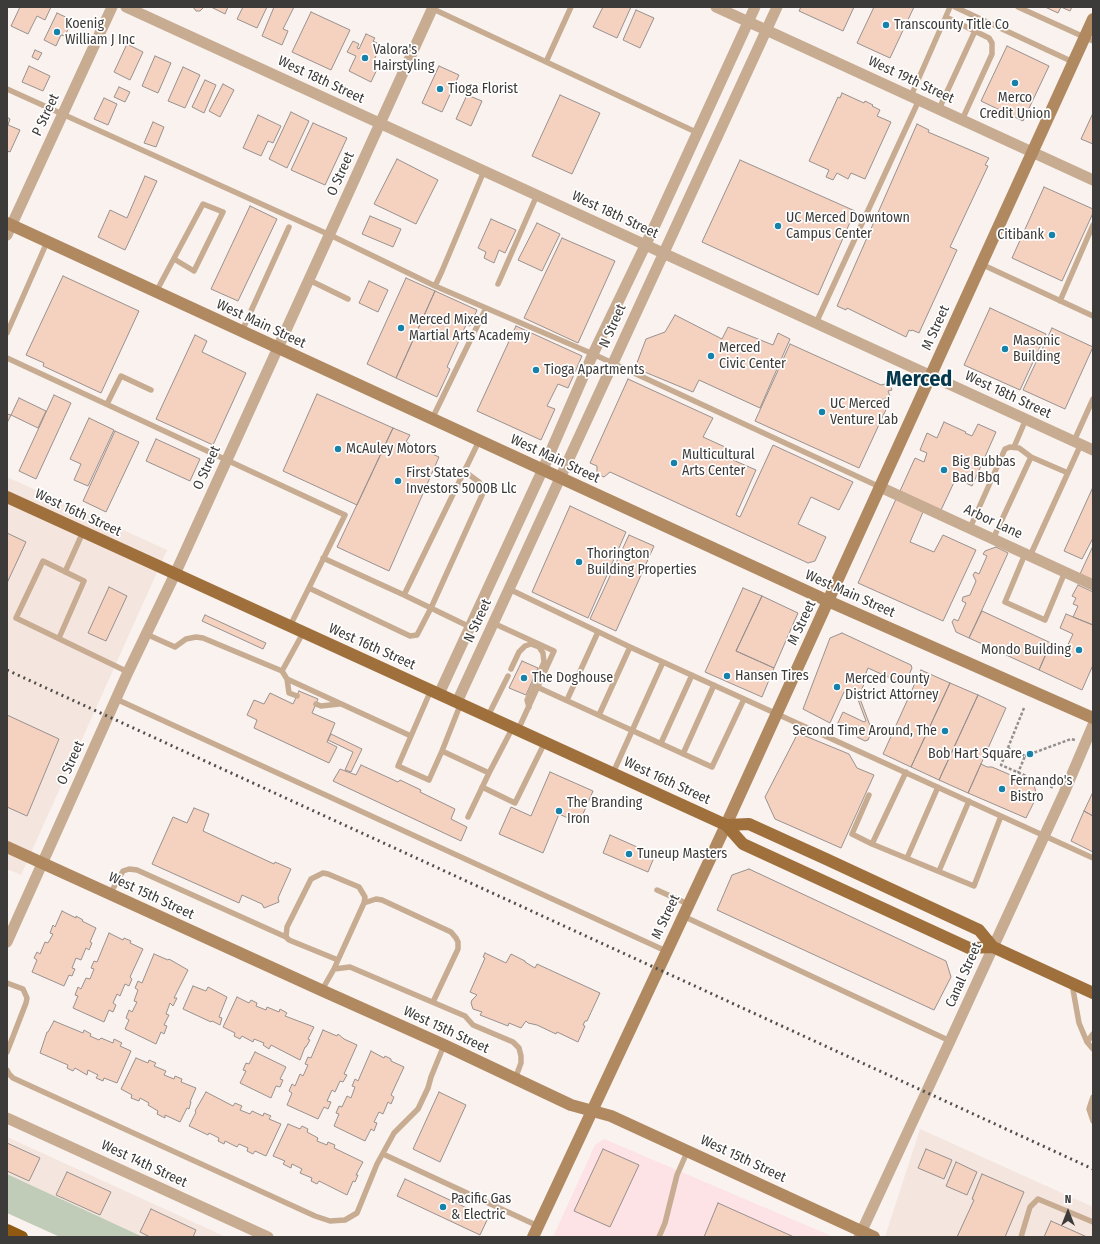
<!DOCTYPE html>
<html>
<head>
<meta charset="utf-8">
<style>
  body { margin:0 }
  #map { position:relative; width:1100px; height:1244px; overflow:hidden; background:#f9f2ef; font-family:"Fira Sans Condensed",sans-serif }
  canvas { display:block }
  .frame { position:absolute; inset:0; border:8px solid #3d3b39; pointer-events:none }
  .north { position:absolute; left:1048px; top:1192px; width:40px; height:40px; -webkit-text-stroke:3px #fff; paint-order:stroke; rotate:0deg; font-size:11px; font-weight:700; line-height:16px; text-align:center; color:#3d3b39 }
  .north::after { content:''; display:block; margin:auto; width:14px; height:18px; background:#3d3b39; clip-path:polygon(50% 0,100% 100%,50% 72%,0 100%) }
</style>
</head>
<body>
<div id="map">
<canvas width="1100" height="1244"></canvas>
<div class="frame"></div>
<div class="north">N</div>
</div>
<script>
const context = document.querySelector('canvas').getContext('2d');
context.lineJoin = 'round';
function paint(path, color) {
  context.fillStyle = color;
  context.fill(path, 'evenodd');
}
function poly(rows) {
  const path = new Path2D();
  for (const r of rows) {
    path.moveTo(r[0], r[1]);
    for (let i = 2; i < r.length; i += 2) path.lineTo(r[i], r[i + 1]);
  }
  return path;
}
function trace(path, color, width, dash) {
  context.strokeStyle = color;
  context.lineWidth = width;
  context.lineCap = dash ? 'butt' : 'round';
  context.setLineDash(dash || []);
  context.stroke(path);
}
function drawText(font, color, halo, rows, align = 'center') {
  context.font = font + ' "Fira Sans Condensed",sans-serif';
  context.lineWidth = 3.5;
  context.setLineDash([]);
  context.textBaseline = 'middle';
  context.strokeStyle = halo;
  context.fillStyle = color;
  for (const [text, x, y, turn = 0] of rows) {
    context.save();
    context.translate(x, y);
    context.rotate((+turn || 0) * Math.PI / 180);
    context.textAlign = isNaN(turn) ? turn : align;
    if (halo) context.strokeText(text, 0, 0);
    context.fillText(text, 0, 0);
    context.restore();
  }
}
paint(poly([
  [7,477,167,550,21,875,7,869],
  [920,1129,1093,1207,1093,1237,885,1237],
  [7,1137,226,1237,143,1237,7,1174]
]), '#f4e5de');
paint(poly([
  [604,1139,829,1235,830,1237,553,1237,595,1145]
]), '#fde2e6');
paint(poly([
  [7,1174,143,1237,60,1237,7,1213]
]), '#c0ccb7');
const building = poly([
  [20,7,51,7,45,20,37,16,28,34,11,26,20,7],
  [193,7,204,7,200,11,196,11,193,7],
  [211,7,228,7,225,14,211,7],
  [243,7,267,7,257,28,237,19,243,7],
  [274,7,294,7,283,29,288,31,282,45,262,36,274,7],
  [603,7,631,7,617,38,593,27,603,7],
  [801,7,854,7,843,31,799,11,801,7],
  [874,7,914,7,890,58,857,43,874,7],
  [1045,7,1072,7,1070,11,1061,7,1058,13,1045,7],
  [636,10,654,18,640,48,623,40,636,10],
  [311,12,350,30,331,70,292,52,311,12],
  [57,13,72,20,65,36,61,35,56,46,44,40,57,13],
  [366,34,375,38,373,41,381,45,374,60,380,63,371,82,349,71,356,56,347,52,353,41,359,44,357,48,359,49,366,34],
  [127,44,143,52,130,80,114,72,127,44],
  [1007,46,1049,66,1023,121,981,101,1007,46],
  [35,50,42,53,38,60,32,57,35,50],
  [155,56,171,63,158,93,142,86,155,56],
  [29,66,50,76,43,91,22,82,29,66],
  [439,66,459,75,442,112,422,103,439,66],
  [183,67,200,75,185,108,168,101,183,67],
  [205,80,216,85,204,113,192,107,205,80],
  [223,84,234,90,220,117,209,111,223,84],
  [119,87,130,92,125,102,114,97,119,87],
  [842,93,864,103,865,101,873,105,872,106,880,110,877,116,891,122,865,179,851,173,848,179,837,173,833,180,826,177,829,170,809,161,838,97,840,98,842,93],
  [467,95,482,101,471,126,456,119,467,95],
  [560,95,600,113,572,174,532,156,560,95],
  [104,98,117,104,108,125,94,119,104,98],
  [291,112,309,121,287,168,269,159,291,112],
  [1093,113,1093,144,1081,139,1093,113],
  [258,115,281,126,273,143,268,141,261,156,243,148,258,115],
  [7,117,10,119,8,125,20,130,10,152,7,151,7,117],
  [153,122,164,127,156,147,144,143,153,122],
  [313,123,347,138,325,185,291,170,313,123],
  [917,124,929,130,928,132,989,158,985,165,988,166,950,247,957,250,919,333,912,330,911,331,909,330,906,337,847,308,846,310,837,306,917,124],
  [397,159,438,180,416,224,374,204,397,159],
  [740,160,855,211,818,295,702,242,740,160],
  [145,176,157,181,125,250,98,237,110,210,127,218,145,176],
  [1044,187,1093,209,1093,213,1062,281,1012,258,1044,187],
  [250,206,277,219,238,301,211,289,250,206],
  [370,216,401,229,393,247,362,234,370,216],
  [491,219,516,230,505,253,499,250,494,263,484,258,486,252,478,248,491,219],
  [537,223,560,234,542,271,518,260,537,223],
  [562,238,615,261,578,343,524,318,562,238],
  [63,276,139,311,101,393,43,366,44,363,26,355,63,276],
  [406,278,435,291,396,378,367,364,406,278],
  [369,281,388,290,378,312,359,303,369,281],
  [435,291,477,310,470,326,466,325,447,367,450,369,437,397,396,378,435,291],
  [990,308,1046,334,1020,390,964,365,990,308],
  [675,315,722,339,728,327,773,345,778,333,790,339,760,408,699,380,693,392,635,368,646,339,665,332,675,315],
  [516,326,582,356,568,388,558,384,547,406,555,409,541,440,477,411,516,326],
  [1052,328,1093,347,1065,409,1023,390,1052,328],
  [195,335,207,341,202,352,246,373,213,445,156,419,195,335],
  [790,344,881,385,889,383,892,390,888,391,890,396,882,400,889,403,859,468,755,421,790,344],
  [628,379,713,418,703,437,736,452,733,460,756,470,736,515,740,517,773,445,853,482,839,510,811,497,798,524,826,537,815,561,808,563,610,472,604,477,597,474,597,466,590,463,628,379],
  [317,394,393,428,357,505,283,471,317,394],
  [54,395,71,403,36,479,19,471,54,395],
  [19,398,46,411,38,428,11,415,19,398],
  [7,414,11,415,7,423,7,414],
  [89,418,114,430,88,486,74,480,81,464,70,459,89,418],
  [944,422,966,432,965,433,972,436,978,424,996,432,972,486,956,478,941,510,900,491,915,458,924,462,927,453,920,450,927,433,937,438,944,422],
  [393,428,410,435,406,442,439,457,389,571,337,547,393,428],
  [115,431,139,442,106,512,83,501,115,431],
  [156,439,200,459,190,481,146,461,156,439],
  [1093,487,1093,538,1082,559,1064,551,1093,487],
  [896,499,923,512,910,542,934,552,943,535,976,550,943,621,858,583,896,499],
  [570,506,626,532,588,618,532,592,570,506],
  [7,533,26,542,7,583,7,533],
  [629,535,654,546,616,631,590,619,629,535],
  [1093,546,1093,580,1080,574,1093,546],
  [996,547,1008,553,969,638,956,632,952,622,954,619,958,621,966,603,962,601,963,597,970,595,976,581,973,575,975,572,979,574,987,556,983,554,985,551,996,547],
  [1078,585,1093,592,1093,625,1073,617,1078,606,1073,604,1076,598,1072,596,1078,585],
  [109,587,127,596,106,641,88,633,109,587],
  [743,588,762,596,736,651,774,668,762,697,705,672,743,588],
  [762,596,798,613,774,668,736,651,762,596],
  [982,611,1051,643,1039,670,969,638,982,611],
  [1066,614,1093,625,1093,665,1082,690,1039,670,1049,646,1064,653,1073,634,1060,628,1066,614],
  [205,615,266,643,263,649,202,621,205,615],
  [842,633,911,665,912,668,908,677,905,678,902,677,899,682,868,668,863,681,864,684,859,696,872,731,868,740,865,741,857,737,856,734,837,725,843,712,864,722,866,721,857,697,855,697,844,692,830,723,803,709,830,638,842,633],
  [522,661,538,668,526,695,509,688,522,661],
  [921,670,950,683,911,767,883,754,921,670],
  [950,683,978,695,939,780,911,767,950,683],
  [299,691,318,699,312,713,335,723,327,742,337,747,329,763,254,728,257,720,247,715,254,700,264,704,270,693,293,704,299,691],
  [978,695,1006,708,968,793,939,780,978,695],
  [7,715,59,739,27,816,7,807,7,715],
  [798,733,849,754,857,768,874,775,841,848,775,819,765,797,798,733],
  [331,734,362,749,351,772,345,770,353,752,328,740,331,734],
  [981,764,987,767,992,767,1034,785,1037,796,1026,818,968,793,981,764],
  [361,765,398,782,400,780,421,790,420,792,455,809,451,819,467,827,461,841,333,781,340,769,356,775,361,765],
  [550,772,593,791,579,823,559,814,543,853,499,834,511,807,531,816,550,772],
  [1092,794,1093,794,1093,816,1084,811,1092,794],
  [194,808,209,814,203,831,274,864,275,862,291,869,278,898,279,902,264,908,262,904,242,895,239,903,152,864,173,817,187,823,194,808],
  [1084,811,1093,816,1093,852,1071,841,1084,811],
  [610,835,655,855,648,872,603,853,610,835],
  [749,869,946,961,951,977,934,1010,717,910,732,875,749,869],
  [62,911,76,918,76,916,83,920,82,921,96,928,90,942,92,943,89,950,86,948,81,960,76,958,72,968,75,969,72,976,69,975,64,986,32,972,37,960,34,958,37,952,40,954,45,942,48,943,53,934,50,933,53,925,55,927,62,911],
  [109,933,123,940,124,938,131,941,130,943,143,949,130,977,132,979,129,986,125,984,120,996,117,994,113,1003,116,1005,113,1012,109,1010,104,1022,73,1008,78,996,75,995,78,987,81,989,86,978,90,979,94,969,91,968,94,961,97,962,109,933],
  [485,953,506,963,511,954,525,961,525,962,535,968,537,964,600,993,587,1021,585,1021,583,1025,585,1026,578,1042,557,1032,556,1034,537,1025,528,1023,526,1021,521,1028,509,1023,508,1026,480,1015,482,1012,473,1009,471,1003,472,1000,477,995,470,992,485,958,483,957,485,953],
  [154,954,168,960,169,959,188,970,174,998,177,998,173,1006,170,1003,166,1014,169,1015,164,1025,167,1026,164,1034,161,1032,156,1044,125,1029,129,1020,126,1018,129,1010,132,1012,137,1002,134,1001,138,990,135,988,138,981,142,983,154,954],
  [193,986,206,991,208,987,227,997,219,1017,222,1018,220,1025,212,1021,211,1022,183,1009,193,986],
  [237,997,249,1003,251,1000,257,1003,256,1006,266,1010,267,1007,279,1012,280,1009,287,1013,285,1016,314,1027,308,1039,310,1040,306,1047,305,1047,300,1060,271,1045,269,1049,263,1045,264,1043,254,1039,253,1042,242,1036,240,1039,234,1036,235,1033,223,1027,237,997],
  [54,1021,83,1033,84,1030,91,1034,90,1036,99,1040,101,1038,113,1043,114,1039,122,1043,120,1046,131,1051,117,1083,104,1078,103,1081,96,1078,98,1075,88,1070,87,1075,75,1068,73,1071,67,1068,68,1065,40,1053,47,1032,48,1032,54,1021],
  [323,1030,337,1036,338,1034,344,1039,357,1045,344,1074,347,1075,343,1082,340,1081,335,1092,332,1090,327,1101,331,1102,328,1109,324,1107,318,1119,287,1105,292,1093,289,1091,292,1084,295,1086,300,1074,303,1076,308,1065,305,1064,308,1057,311,1058,323,1030],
  [371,1051,384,1058,385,1056,391,1059,391,1061,404,1067,391,1095,394,1097,391,1104,388,1102,383,1114,379,1112,374,1122,377,1123,374,1131,371,1129,365,1141,334,1126,339,1114,336,1113,339,1106,342,1107,347,1096,351,1098,355,1087,352,1086,355,1079,358,1081,371,1051],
  [255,1052,286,1067,280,1079,283,1080,280,1087,276,1086,271,1098,240,1083,246,1071,243,1070,246,1063,249,1064,255,1052],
  [136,1058,148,1063,149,1060,156,1063,154,1066,166,1071,164,1075,174,1079,175,1076,182,1079,181,1082,196,1088,190,1102,191,1102,189,1109,187,1108,180,1122,165,1115,165,1118,157,1114,158,1111,148,1105,149,1103,140,1098,139,1101,131,1098,132,1095,121,1089,136,1058],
  [206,1092,233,1106,235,1103,242,1106,240,1110,250,1114,252,1111,263,1116,264,1113,271,1116,269,1119,281,1124,266,1156,255,1151,253,1154,247,1151,248,1148,239,1144,237,1147,225,1141,224,1144,218,1141,219,1138,209,1133,208,1135,189,1126,196,1112,195,1111,206,1092],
  [439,1092,466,1105,440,1162,413,1149,439,1092],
  [288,1124,300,1129,302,1126,308,1129,307,1132,318,1138,317,1141,327,1145,328,1142,335,1145,334,1148,363,1162,356,1175,358,1175,355,1182,353,1181,347,1195,319,1181,317,1184,311,1181,312,1178,300,1173,302,1169,292,1164,291,1168,283,1164,285,1161,273,1156,288,1124],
  [7,1143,40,1158,29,1181,7,1171,7,1143],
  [603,1149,639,1165,610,1227,574,1211,603,1149],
  [926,1149,952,1160,944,1179,918,1168,926,1149],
  [956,1162,977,1172,967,1195,946,1186,956,1162],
  [67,1172,111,1192,100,1215,56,1195,67,1172],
  [982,1174,1024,1192,1005,1237,957,1237,974,1200,972,1199,982,1174],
  [405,1179,488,1218,480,1235,397,1196,405,1179],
  [718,1203,794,1237,704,1237,718,1203],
  [151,1209,196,1230,193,1237,150,1237,140,1232,151,1209],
  [1051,1221,1087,1237,1044,1237,1051,1221]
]);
paint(building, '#f5d1c0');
trace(building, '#98918e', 1);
trace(poly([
  [1024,708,1001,765,1054,788],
  [1008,748,1025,756,1018,773],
  [1025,756,1071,739,1075,740]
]), '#938f8d', 2.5, [3, 2]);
trace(poly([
  [955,7,1073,62],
  [1018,7,1093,41],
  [431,8,698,133],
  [946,17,989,38,992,43,992,54,962,120],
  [546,62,571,7],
  [7,89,330,235,435,286,593,354,880,487],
  [911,96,950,7],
  [939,109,975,31],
  [981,264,1093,316],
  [309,280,348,299],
  [498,284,537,195],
  [435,286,442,271,484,171],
  [156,292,203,204,223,212,194,271,174,259],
  [1060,301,1093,225],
  [816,323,919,100],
  [242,331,289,227],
  [7,333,47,242],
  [7,358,345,515,290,626],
  [107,404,121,376,151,390],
  [432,419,486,308],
  [1074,441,1093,399],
  [1014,447,1026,419],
  [1031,457,1068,473],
  [970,528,1005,449,1010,447,1019,448,1031,457,993,539],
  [1025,554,1005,602,1045,620,1065,572],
  [1030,556,1081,444],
  [323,558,404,595,470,627],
  [65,572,83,532],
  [309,588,410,636,417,635,431,608,483,493,483,488,479,482,464,471],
  [509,589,630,647,1093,858],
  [404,595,479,441],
  [493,623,554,651,518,730],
  [146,634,175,647,186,639,196,637,203,638,282,671,287,679,411,736,398,766,429,780,442,751,489,773,468,817],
  [59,638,84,581,43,561,16,618,128,672],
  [511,669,519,652,525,646,531,644,539,647,543,653,544,662,527,700,529,707],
  [282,671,303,633],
  [287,679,289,693,297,696],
  [537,687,712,767,744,699],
  [116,699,666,951],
  [567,700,598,632],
  [316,704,321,706,339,704],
  [599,715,630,647],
  [488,716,508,676],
  [411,736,431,690],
  [661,743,692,675],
  [442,751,461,703],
  [683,754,714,685],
  [906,772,872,844,974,886,1001,816],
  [489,773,513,727],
  [613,773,663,662],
  [482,787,515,803,545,742],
  [869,795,852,834,872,844],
  [907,858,938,787],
  [939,871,969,801],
  [657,890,688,904],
  [110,894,123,871,129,869,137,870,286,937],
  [364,903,376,899,382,900,451,932,456,938,458,942,458,949,433,1002],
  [683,916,950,1041],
  [334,969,338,960,364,903,365,897,359,887,328,874,323,873,311,879,287,927,286,937,289,940,338,960],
  [7,983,23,989,27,998,26,1003,7,1052],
  [1072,984,1079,1023,1087,1042,1093,1049],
  [322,990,334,969,350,967,465,1016,473,1025,513,1042,519,1048,521,1056,521,1063,515,1079],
  [1087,1042,1093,1034],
  [7,1070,9,1074,13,1078,315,1216,330,1221,345,1220,357,1213,377,1164,394,1133,418,1109,428,1088,431,1077,444,1045],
  [1093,1097,1089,1109,1093,1121],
  [383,1154,538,1226],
  [659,1237,665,1223,677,1175,688,1150],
  [1021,1237,1030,1207,1038,1199,1093,1222]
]), '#c7ac92', 5.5);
trace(poly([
  [126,7,1093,450],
  [716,7,1093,180],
  [7,235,112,7],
  [880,487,1093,585],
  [439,694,543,469,593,354,656,223,755,7],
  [457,702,777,7],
  [7,942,128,672,175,574,433,7],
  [7,1118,268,1237],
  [859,1237,950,1041,1064,793,1093,725]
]), '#c7ac92', 11);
trace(poly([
  [7,223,828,601,1093,718],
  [7,847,321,990,444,1045,571,1105,611,1116,874,1237],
  [533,1237,726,825,1093,19]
]), '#b08961', 12);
trace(poly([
  [7,497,726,825,743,844,969,948,993,947],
  [726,825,749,824,826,859,979,930,993,947,1093,993]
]), '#9f703c', 12);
trace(poly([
  [7,1230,22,1237]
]), '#8f5911', 12);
trace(poly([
  [7,670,1093,1169]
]), '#514f4d', 3, [2, 4]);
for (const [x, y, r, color] of [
  [886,25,4,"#1682aa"],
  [57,32,4,"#1682aa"],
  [365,58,4,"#1682aa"],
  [1015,83,4,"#1682aa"],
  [440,89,4,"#1682aa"],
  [778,226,4,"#1682aa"],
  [1052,235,4,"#1682aa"],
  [401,328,4,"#1682aa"],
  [1005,349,4,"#1682aa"],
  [711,356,4,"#1682aa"],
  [536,370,4,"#1682aa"],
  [822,412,4,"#1682aa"],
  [338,449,4,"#1682aa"],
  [674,463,4,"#1682aa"],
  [944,470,4,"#1682aa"],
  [398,481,4,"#1682aa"],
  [579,562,4,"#1682aa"],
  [1079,650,4,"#1682aa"],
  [727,676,4,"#1682aa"],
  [524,678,4,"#1682aa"],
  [837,687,4,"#1682aa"],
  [945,731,4,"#1682aa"],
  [1030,754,4,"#1682aa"],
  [1002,789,4,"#1682aa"],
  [559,811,4,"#1682aa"],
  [629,854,4,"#1682aa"],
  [443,1207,4,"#1682aa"]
]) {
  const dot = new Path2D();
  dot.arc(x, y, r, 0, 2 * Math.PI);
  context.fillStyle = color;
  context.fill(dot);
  trace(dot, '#fff', 1.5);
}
drawText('14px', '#3d3b39', '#fff', [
  ["Koenig",65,24],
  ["William J Inc",65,40],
  ["Transcounty Title Co",894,25],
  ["Valora's",373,50],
  ["Hairstyling",373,66],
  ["Tioga Florist",448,89],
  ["Merco",1015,98,"center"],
  ["Credit Union",1015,114,"center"],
  ["UC Merced Downtown",786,218],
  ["Campus Center",786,234],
  ["Citibank",1044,235,"right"],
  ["Merced Mixed",409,320],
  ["Martial Arts Academy",409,336],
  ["Masonic",1013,341],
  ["Building",1013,357],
  ["Merced",719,348],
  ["Civic Center",719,364],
  ["Tioga Apartments",544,370],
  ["UC Merced",830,404],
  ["Venture Lab",830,420],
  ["McAuley Motors",346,449],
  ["Multicultural",682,455],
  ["Arts Center",682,471],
  ["Big Bubbas",952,462],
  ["Bad Bbq",952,478],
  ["First States",406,473],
  ["Investors 5000B Llc",406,489],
  ["Thorington",587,554],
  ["Building Properties",587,570],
  ["Mondo Building",1071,650,"right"],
  ["Hansen Tires",735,676],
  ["The Doghouse",532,678],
  ["Merced County",845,679],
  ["District Attorney",845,695],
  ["Second Time Around, The",937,731,"right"],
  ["Bob Hart Square",1022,754,"right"],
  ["Fernando's",1010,781],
  ["Bistro",1010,797],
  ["The Branding",567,803],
  ["Iron",567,819],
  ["Tuneup Masters",637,854],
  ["Pacific Gas",451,1199],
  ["& Electric",451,1215]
], 'left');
drawText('14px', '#3d3b39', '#fff', [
  ["West 18th Street",321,80,25],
  ["West 19th Street",911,80,25],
  ["P Street",46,115,-65],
  ["O Street",341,174,-66],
  ["West 18th Street",615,215,25],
  ["West Main Street",261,324,25],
  ["N Street",613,326,-66],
  ["M Street",936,328,-66],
  ["West 18th Street",1008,395,25],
  ["West Main Street",555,459,25],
  ["O Street",207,468,-66],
  ["West 16th Street",78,513,25],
  ["Arbor Lane",993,522,25],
  ["West Main Street",850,594,24],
  ["N Street",478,621,-65],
  ["M Street",802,623,-65],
  ["West 16th Street",372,647,24],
  ["O Street",71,763,-66],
  ["West 16th Street",667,781,25],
  ["West 15th Street",151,896,25],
  ["M Street",666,917,-65],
  ["Canal Street",964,975,-66],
  ["West 15th Street",446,1030,25],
  ["West 15th Street",743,1159,25],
  ["West 14th Street",144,1164,25]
]);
drawText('bold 22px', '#06384c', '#fff', [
  ["Merced",919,380]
]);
</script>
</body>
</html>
